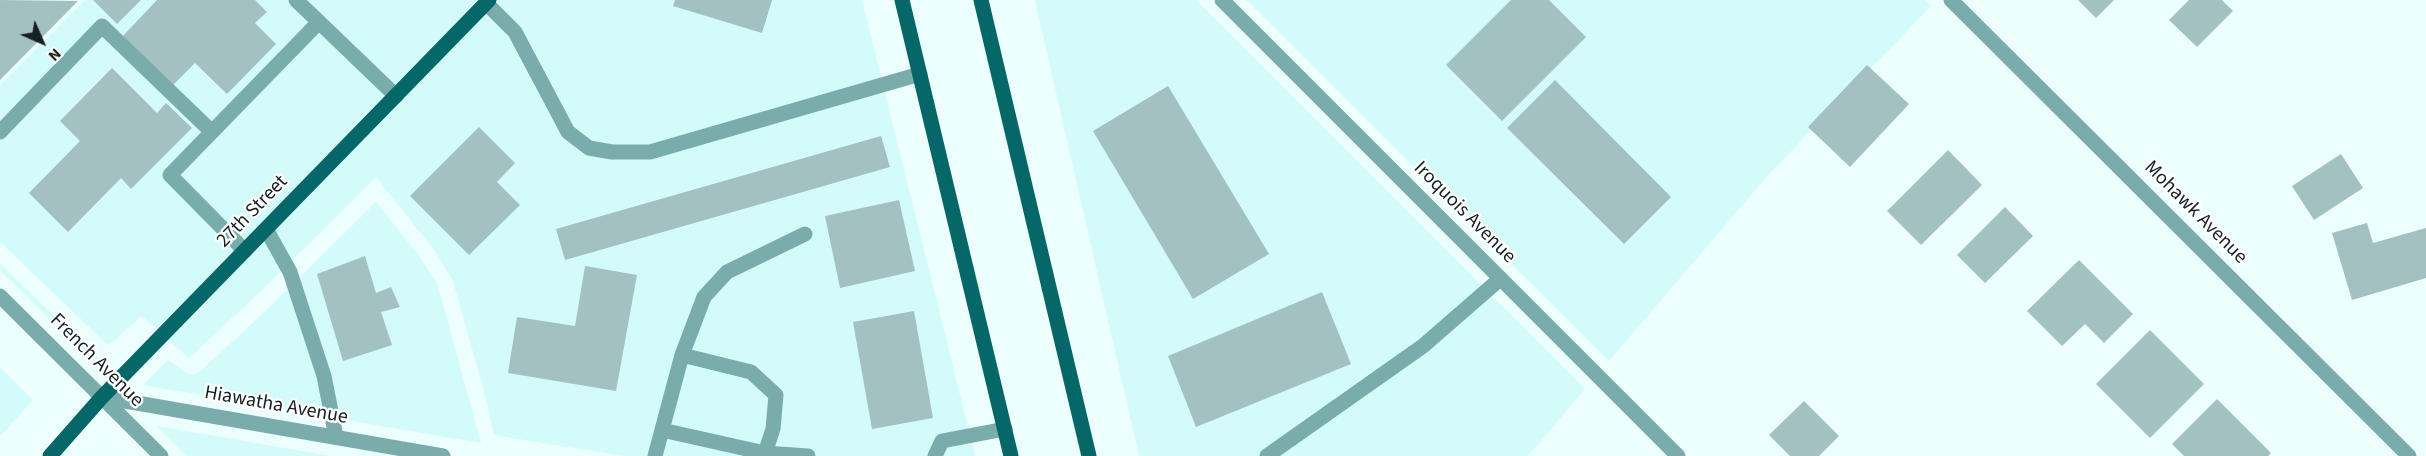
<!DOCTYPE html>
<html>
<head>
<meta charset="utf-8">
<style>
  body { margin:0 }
  #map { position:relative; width:2426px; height:456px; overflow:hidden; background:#ecfefe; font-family:"Source Sans 3",sans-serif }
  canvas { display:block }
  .north { position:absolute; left:12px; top:12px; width:60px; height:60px; -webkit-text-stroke:4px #fff; paint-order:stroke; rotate:135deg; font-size:16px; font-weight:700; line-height:24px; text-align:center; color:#152020 }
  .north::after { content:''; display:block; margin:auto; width:21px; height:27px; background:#152020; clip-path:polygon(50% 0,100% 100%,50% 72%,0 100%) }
</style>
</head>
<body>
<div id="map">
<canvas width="2426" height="456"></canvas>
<div class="north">N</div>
</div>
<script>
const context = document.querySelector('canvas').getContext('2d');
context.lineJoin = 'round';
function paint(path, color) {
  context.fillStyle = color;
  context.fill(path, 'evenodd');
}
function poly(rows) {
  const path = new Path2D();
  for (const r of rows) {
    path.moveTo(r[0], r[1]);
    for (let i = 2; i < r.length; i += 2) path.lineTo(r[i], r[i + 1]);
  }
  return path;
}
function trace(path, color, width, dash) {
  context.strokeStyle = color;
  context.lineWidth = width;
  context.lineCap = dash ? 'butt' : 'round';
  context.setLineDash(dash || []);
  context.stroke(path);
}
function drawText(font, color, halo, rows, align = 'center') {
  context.font = font + ' "Source Sans 3",sans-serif';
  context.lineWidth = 4.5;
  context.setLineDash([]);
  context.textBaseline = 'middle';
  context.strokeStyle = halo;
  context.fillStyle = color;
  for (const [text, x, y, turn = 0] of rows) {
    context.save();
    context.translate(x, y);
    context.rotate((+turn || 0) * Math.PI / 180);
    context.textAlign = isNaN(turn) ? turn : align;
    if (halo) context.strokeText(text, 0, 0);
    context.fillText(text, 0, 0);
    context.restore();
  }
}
paint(poly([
  [85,0,862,0,975,456,623,456,494,435,484,391,453,281,435,251,376,177,261,291,189,358,142,316,108,345,0,242,0,85],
  [1035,0,1196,0,1585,389,1528,456,1139,456],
  [1247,0,1925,0,1931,6,1769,174,1609,361],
  [376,202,422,260,438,286,481,443,143,385,168,360,188,374,193,375,201,371,274,303],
  [0,264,97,357,108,362,100,369,0,270],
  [0,367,33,400,0,436],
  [157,426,331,456,187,456]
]), '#d2fbfa');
paint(poly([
  [0,0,78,1,0,80],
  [93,0,141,0,117,24],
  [157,0,255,0,267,12,255,23,276,44,227,94,195,63,172,86,122,37],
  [675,0,772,0,762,33,673,6],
  [1511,0,1549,0,1586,37,1502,121,1446,65],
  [2078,0,2114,0,2096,18],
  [2189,0,2222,0,2233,11,2197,47,2169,20],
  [1867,65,1909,104,1850,167,1808,127],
  [112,68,157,113,166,103,192,128,131,189,121,178,68,232,29,193,80,141,60,121],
  [1555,80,1671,197,1624,244,1507,128],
  [1168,86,1269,254,1193,299,1093,131],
  [479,127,515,163,497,182,520,205,469,255,410,196],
  [881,136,890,167,565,260,556,229],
  [1948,150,1982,185,1921,245,1887,211],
  [2341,154,2363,188,2314,220,2292,186],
  [899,200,915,271,840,288,825,216],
  [2005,207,2033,236,1985,283,1957,255],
  [2367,223,2373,243,2426,228,2426,278,2352,300,2332,233],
  [365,256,376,293,391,287,400,307,381,312,392,345,343,361,317,274],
  [2079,260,2133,314,2104,343,2085,324,2062,346,2027,311],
  [585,266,637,275,616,391,508,373,517,317,575,326],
  [1322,292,1351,364,1196,427,1168,356],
  [914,311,933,418,872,429,853,322],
  [2150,330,2204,384,2150,438,2096,384],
  [2217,399,2271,453,2268,456,2184,456,2172,444],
  [1804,401,1839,436,1819,456,1790,456,1769,435]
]), '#a3c1c1');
trace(poly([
  [296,0,319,22],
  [1222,0,1678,456],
  [1951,0,2409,456],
  [486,3,515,32,568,132,589,148,612,152,650,152,920,74],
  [0,132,102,26,212,132],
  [266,229,290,272,324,376,336,437],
  [245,251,170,175,319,22,396,96],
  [0,296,161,456],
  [682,355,751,372,776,395,773,429,764,456],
  [102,397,443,456],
  [662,430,765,453,808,456],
  [655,456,682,355,704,297,727,272,805,234],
  [935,456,942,441,1005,429],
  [1267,456,1423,346,1500,279]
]), '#7bacac', 15);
trace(poly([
  [902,0,1011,456],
  [981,0,1089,456],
  [50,456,102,397,489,0]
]), '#066768', 15);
drawText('20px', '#152020', '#fff', [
  ["27th Street",253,212,-46],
  ["Iroquois Avenue",1464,213,45],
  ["Mohawk Avenue",2195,213,45],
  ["French Avenue",96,361,45],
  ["Hiawatha Avenue",276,406,10]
]);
</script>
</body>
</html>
